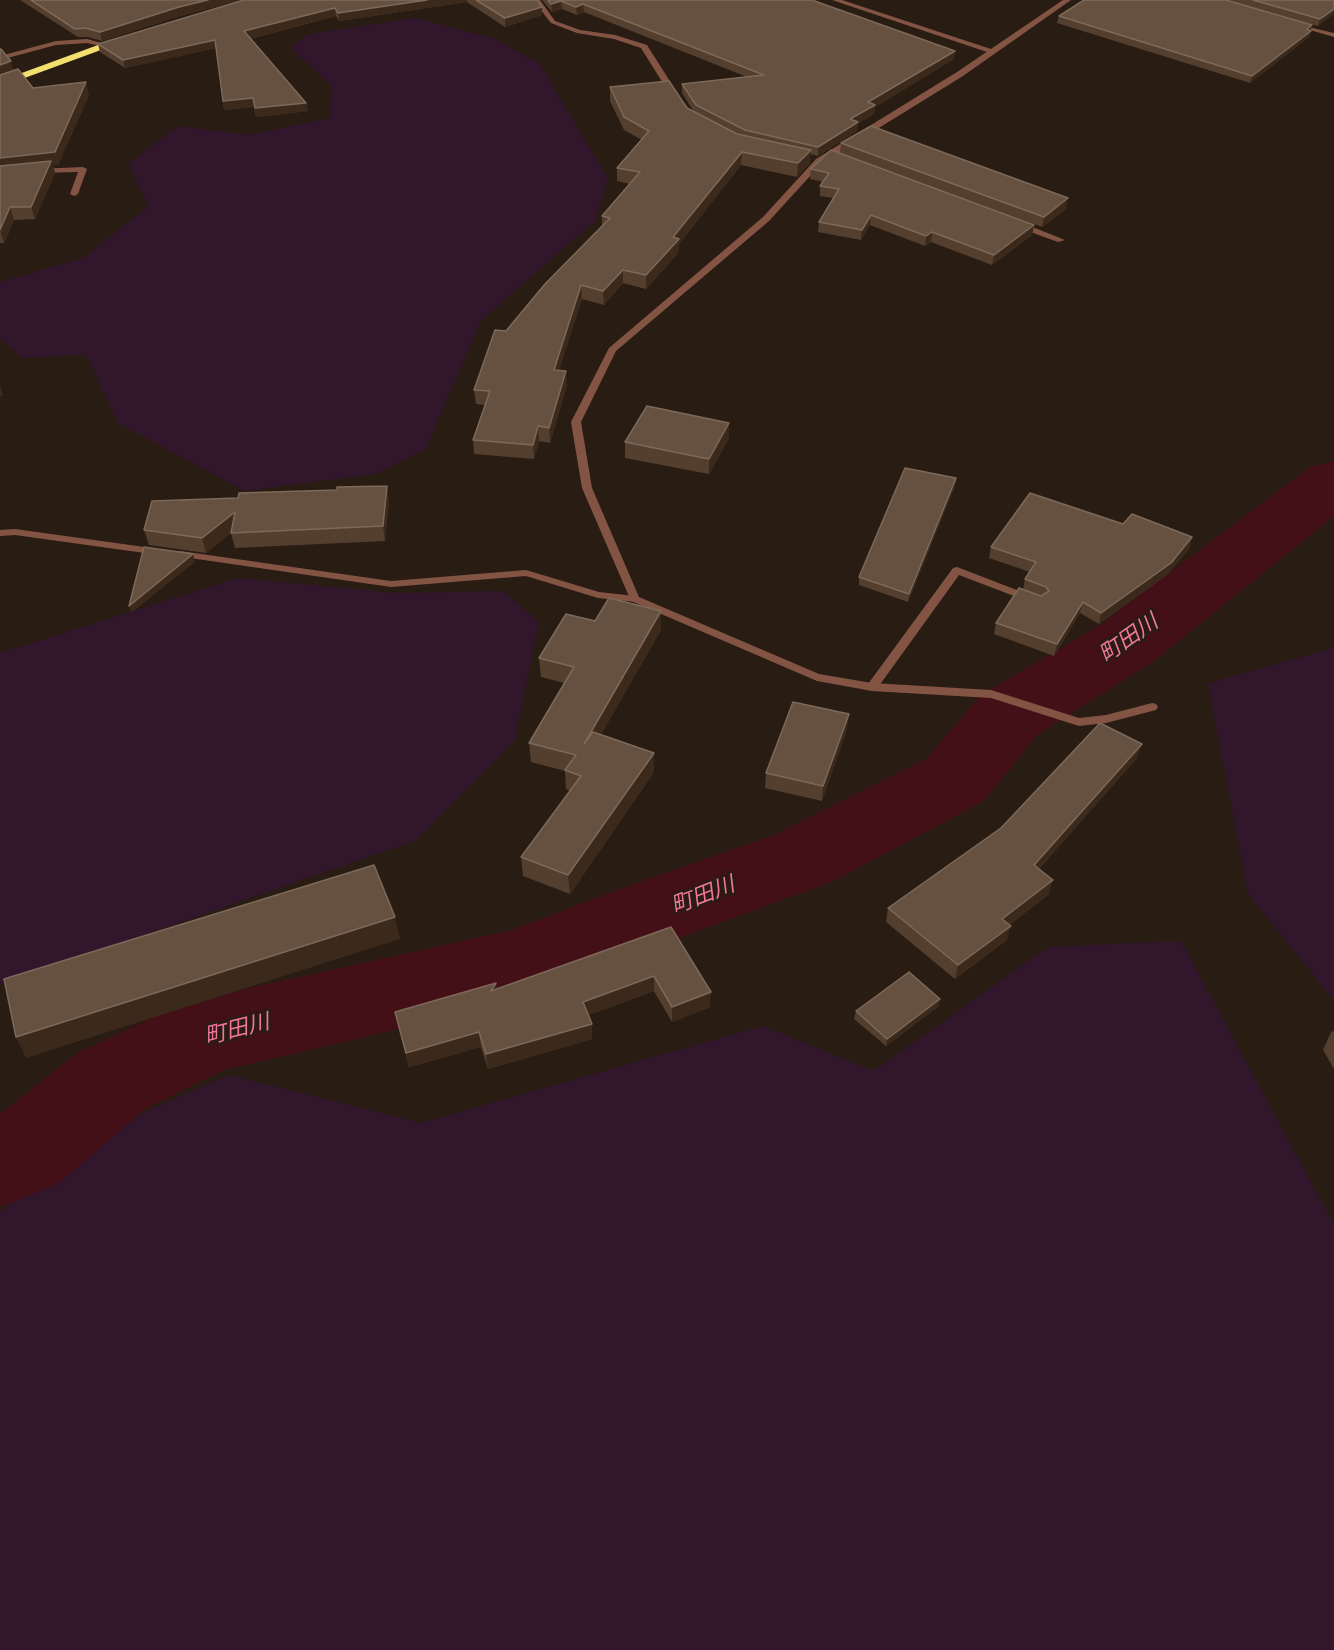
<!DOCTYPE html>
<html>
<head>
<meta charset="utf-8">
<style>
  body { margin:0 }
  canvas { display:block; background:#281c13 }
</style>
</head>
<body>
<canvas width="1334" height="1650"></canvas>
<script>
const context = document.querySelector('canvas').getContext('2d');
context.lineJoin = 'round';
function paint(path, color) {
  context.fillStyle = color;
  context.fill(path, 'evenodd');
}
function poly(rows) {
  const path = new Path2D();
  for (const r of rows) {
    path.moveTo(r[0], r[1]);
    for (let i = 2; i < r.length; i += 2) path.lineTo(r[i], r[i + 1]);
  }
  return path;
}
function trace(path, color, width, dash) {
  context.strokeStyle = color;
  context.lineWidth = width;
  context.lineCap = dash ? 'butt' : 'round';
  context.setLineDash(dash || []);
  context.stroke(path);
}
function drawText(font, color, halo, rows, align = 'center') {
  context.font = font + ' Arial,"Noto Sans JP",sans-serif';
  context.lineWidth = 5;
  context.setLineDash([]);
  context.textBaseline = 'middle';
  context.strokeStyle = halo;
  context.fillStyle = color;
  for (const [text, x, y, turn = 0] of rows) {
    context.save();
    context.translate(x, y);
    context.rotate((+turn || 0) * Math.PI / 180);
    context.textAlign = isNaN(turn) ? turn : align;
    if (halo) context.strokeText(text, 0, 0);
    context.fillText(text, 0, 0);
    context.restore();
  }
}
paint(poly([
  [415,18,496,39,540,64,608,179,595,221,481,321,425,450,375,474,245,491,118,423,86,354,22,358,0,339,0,282,83,258,149,206,128,164,178,126,249,135,330,118,331,85,290,48,309,34],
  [238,578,396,593,503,591,539,622,515,740,417,840,0,985,0,653],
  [1334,648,1334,1000,1248,894,1208,683],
  [1181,941,1334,1225,1334,1650,0,1650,0,1212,111,1127,228,1075,421,1123,763,1026,874,1071,1048,947]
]), '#32162c');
paint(poly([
  [1334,461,1334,516,1154,661,1037,735,984,801,834,881,687,935,555,989,523,1000,224,1070,145,1109,58,1184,0,1207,0,1114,77,1053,171,1009,204,998,512,930,625,887,774,835,926,759,981,695,1100,625,1310,467,1334,461]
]), '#441017');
paint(poly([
  [832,0,842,0,997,51,990,53,832,0],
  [87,39,109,45,105,47,87,43,56,45,0,60,0,56,56,41,87,39],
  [83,167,87,169,78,194,74,196,70,194,78,172,37,173,33,171,37,169,83,167],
  [15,529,159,549,164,552,159,555,15,535,0,536,0,530,15,529],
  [180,551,391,581,526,570,599,592,635,596,640,599,635,602,598,598,526,576,391,587,176,556,175,554,176,552,180,551],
  [957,567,1035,597,1036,599,1031,602,1027,601,959,575,876,690,868,690,866,687,868,684,953,568,957,567]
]), '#835443');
paint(poly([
  [533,0,540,0,555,21,580,30,615,35,647,45,678,94,671,96,641,48,614,39,577,33,551,23,533,0],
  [1063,0,1071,0,963,76,822,163,769,221,616,351,581,422,592,488,639,597,819,674,872,683,991,690,1079,718,1106,715,1152,703,1156,704,1158,707,1156,710,1106,723,1079,726,991,698,872,691,817,681,631,601,582,488,571,422,609,348,763,217,816,159,957,72,1063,0],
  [1296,24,1334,33,1334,37,1296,26,1296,24],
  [1014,222,1020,222,1065,240,1058,242,1014,226,1014,222]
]), '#835443');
paint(poly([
  [117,38,121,41,120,43,0,87,0,81,117,38]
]), '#f2df6f');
paint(poly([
  [20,0,242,0,180,16,102,41,88,37,78,37],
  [244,0,537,0,542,7,542,15,505,27,467,2,339,21,336,16,250,39,306,103,308,111,256,117,254,107,224,110,216,48,125,68,100,52,98,44],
  [542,0,812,0,954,59,875,107,874,114,858,123,857,131,818,156,810,154,810,163,797,177,741,165,679,244,678,253,646,289,623,283,604,305,582,299,559,370,567,385,550,443,539,441,534,459,474,454,473,440,485,405,476,404,474,390,506,331,602,226,602,216,630,184,617,181,617,168,642,140,624,130,610,101,610,87,687,108,694,112,682,93,682,84,747,77,584,12,577,15,562,9,552,12],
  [1227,0,1334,0,1318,26],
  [1059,16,1312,25,1309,37,1250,83,1057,23],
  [0,49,14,71,33,88,89,95,58,165,53,165,55,173,35,219,14,220,4,243,0,243],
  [841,143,1066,209,1042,227,840,153],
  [831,150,1034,225,1032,235,992,265,931,242,925,246,870,225,861,240,818,232,819,222,833,198,820,196,820,186,823,182,810,179,811,169],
  [729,438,709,474,625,458,625,442],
  [956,478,955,486,908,602,859,585,859,577],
  [389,501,385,541,235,548,231,533,206,553,149,545,144,530],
  [1123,524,1192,537,1189,549,1168,574,1099,624,1080,613,1054,656,994,634,996,623,1023,590,1025,579,1030,572,989,558,991,547],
  [595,621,661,630,601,734,654,753,654,772,570,894,523,876,521,857,570,791,566,789,565,771,531,762,529,743,564,683,541,677,539,658],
  [847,729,822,801,765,788,766,773],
  [1137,758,1039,869,1049,894,1009,925,1007,940,955,979,886,922,888,908],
  [671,927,710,1007,672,1022,654,991,588,1015,592,1024,592,1039,488,1069,481,1047,409,1067,395,1012,496,983,497,989],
  [939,1006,886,1046,854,1019,856,1011],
  [1334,1031,1334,1069,1323,1050,1331,1032]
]), '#543f2e');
paint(poly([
  [208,0,242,0,180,16,102,41,100,32,179,7],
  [427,0,467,0,467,2,339,21,338,13],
  [561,1,562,9,552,12,551,4],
  [583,4,584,12,577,15,576,7],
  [542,7,542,15,505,27,505,18],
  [335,8,336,16,245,40,244,31],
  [1334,9,1334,14,1318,26,1320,19],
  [1312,25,1309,37,1250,83,1252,76],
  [215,40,216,48,125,68,123,60],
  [955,51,954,59,875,107,874,114,858,123,857,131,818,156,818,147,868,102],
  [11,61,14,73,0,79,0,65],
  [86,82,89,95,58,165,53,165,55,173,35,219,31,207,0,171,0,158],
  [253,98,254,107,224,110,223,101],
  [306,103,308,111,256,117,255,108],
  [811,150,810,163,797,177,798,163],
  [742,152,741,165,679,244,678,253,646,289,646,275,673,237],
  [1068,198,1066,209,1042,227,1044,217],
  [10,207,14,220,4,243,0,230],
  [871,215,870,225,861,240,862,230],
  [1034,225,1032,235,992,265,994,255],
  [932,232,931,242,925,246,926,236],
  [623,270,623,283,604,305,603,291],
  [581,285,582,299,555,384,554,370],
  [566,371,567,385,550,443,549,428],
  [0,385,3,395,0,397],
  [729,423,729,438,709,474,709,459],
  [538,426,539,441,534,459,533,445],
  [956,478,955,486,908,602,909,594],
  [387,486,389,501,385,541,383,526],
  [235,512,239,527,206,553,202,538],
  [1192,537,1189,549,1168,574,1099,624,1101,613],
  [193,554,195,562,131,613,129,606],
  [1083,602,1080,613,1054,656,1057,644],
  [661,611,661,630,585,763,584,744],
  [849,714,847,729,822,801,823,786],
  [1142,744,1137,758,1030,879,1034,865],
  [654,753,654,772,570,894,568,875],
  [1053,880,1049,894,998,933,1002,919],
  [395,917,400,939,26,1058,16,1037],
  [1011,926,1007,940,955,979,958,965],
  [654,976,654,991,584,1017,583,1002],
  [496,983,498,998,491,991],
  [711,992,710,1007,672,1022,672,1007],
  [940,999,939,1006,886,1046,887,1039],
  [592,1024,592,1039,488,1069,486,1054],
  [479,1032,481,1047,409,1067,406,1053]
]), '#3b291b');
const building = poly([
  [31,0,208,0,179,7,100,32,85,28,75,29,31,0],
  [244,0,427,0,338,13,335,8,244,31,306,103,255,108,253,98,223,101,215,40,123,60,98,44,244,0],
  [476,0,537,0,542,7,505,18,476,0],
  [548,0,812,0,955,51,868,102,875,105,850,119,858,122,818,147,745,130,696,105,682,84,764,75,583,4,576,7,561,1,551,4,548,0],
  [1084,0,1226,0,1312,25,1307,29,1311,31,1252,76,1059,16,1084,0],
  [1253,0,1334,0,1334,9,1320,19,1253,0],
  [0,49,1,49,11,61,0,65,0,49],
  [18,69,33,88,86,82,55,152,0,158,0,75,18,69],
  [669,81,687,108,737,134,811,150,798,163,742,152,673,237,679,239,646,275,623,270,603,291,581,285,554,370,566,371,549,428,538,426,533,445,473,440,490,391,474,390,495,330,506,331,545,284,610,218,602,216,640,172,617,168,649,131,624,117,610,87,669,81],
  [871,126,1068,198,1044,217,841,143,871,126],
  [831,150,1034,225,994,255,932,232,926,236,871,215,862,230,819,222,839,189,820,186,829,173,811,169,831,150],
  [51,161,31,207,10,207,0,230,0,166,51,161],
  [647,406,729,423,709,459,625,442,647,406],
  [905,468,956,478,909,594,859,577,905,468],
  [387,486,383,526,231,533,235,512,202,538,144,530,152,501,238,498,239,493,337,490,337,487,387,486],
  [1030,493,1123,524,1132,514,1192,537,1171,563,1101,613,1083,602,1057,644,996,623,1019,588,1041,596,1049,591,1046,587,1025,579,1036,562,991,547,1030,493],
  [144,547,193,554,129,606,144,547],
  [609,598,661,611,584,744,593,732,654,753,568,875,521,857,581,776,565,770,576,755,529,743,574,667,539,658,566,614,595,621,609,598],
  [793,702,849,714,823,786,766,773,793,702],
  [1100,723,1142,744,1034,865,1053,880,1002,919,1011,926,958,965,888,908,1001,828,1100,723],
  [374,865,395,917,16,1037,4,979,374,865],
  [671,927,711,992,672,1007,654,976,583,1002,592,1024,486,1054,479,1032,406,1053,395,1012,496,983,491,991,671,927],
  [909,972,940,999,887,1039,856,1011,909,972]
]);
paint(building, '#665141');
trace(building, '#7d6959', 1.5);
drawText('italic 22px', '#f2759b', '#281c13', [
  ["町田川",1129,639,-35],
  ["町田川",703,896,-21],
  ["町田川",237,1030,-14]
]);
</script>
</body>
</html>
